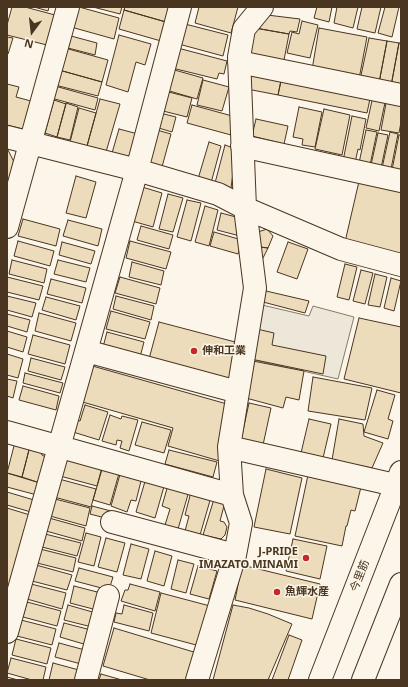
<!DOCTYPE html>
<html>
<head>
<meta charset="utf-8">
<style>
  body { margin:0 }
  #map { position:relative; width:408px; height:687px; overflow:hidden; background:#fbf6e9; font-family:"Noto Sans",sans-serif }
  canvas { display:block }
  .frame { position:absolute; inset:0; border:8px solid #4a3520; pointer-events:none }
  .north { position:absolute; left:12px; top:12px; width:40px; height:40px; -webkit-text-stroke:3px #fbf6e9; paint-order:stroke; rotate:195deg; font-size:11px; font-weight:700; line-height:16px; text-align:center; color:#4a3520 }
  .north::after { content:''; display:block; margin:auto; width:14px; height:18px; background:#4a3520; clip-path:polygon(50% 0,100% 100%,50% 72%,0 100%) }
</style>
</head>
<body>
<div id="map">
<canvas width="408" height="687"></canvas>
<div class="frame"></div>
<div class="north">N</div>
</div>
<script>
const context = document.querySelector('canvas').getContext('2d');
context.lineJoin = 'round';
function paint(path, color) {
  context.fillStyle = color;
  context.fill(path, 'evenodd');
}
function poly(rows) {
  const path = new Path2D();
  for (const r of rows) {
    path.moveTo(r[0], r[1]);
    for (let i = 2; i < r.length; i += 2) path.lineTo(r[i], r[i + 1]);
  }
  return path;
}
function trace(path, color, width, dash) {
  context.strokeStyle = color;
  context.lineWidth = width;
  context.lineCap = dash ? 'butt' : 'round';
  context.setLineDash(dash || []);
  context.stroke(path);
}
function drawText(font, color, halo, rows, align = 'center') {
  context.font = font + ' "Noto Sans","Noto Sans JP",sans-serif';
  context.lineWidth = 3;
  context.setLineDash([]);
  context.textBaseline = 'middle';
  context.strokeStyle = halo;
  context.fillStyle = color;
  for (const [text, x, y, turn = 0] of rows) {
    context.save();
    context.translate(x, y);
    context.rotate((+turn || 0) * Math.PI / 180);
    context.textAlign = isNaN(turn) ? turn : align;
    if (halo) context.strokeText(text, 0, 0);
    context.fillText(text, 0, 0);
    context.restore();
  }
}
const parking = poly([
  [262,305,309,316,313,306,354,317,338,379,254,360,262,305]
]);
paint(parking, '#ede7d9');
trace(parking, '#887966', 1);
const building = poly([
  [12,7,25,7,55,15,47,45,7,35,7,25,12,7],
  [34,7,49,7,48,11,34,7],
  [76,7,79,7,119,18,114,39,71,27,76,7],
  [93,7,122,7,120,14,93,7],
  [125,7,170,7,166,22,124,10,125,7],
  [199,7,238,7,231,33,195,23,199,7],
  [317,7,332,7,329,22,314,18,317,7],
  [337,7,358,7,353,28,334,23,337,7],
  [362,7,381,7,375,33,357,29,362,7],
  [385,7,399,7,392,37,378,33,385,7],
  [124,10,166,22,161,41,119,29,124,10],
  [267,15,300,19,297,32,290,31,289,34,255,28,267,15],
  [302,21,318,25,310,58,287,53,292,32,299,34,302,21],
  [181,23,228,35,223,56,175,43,181,23],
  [255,28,289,34,284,60,249,55,255,28],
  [319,28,367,37,359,79,312,70,319,28],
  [119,35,151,44,145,65,136,62,128,92,106,85,119,35],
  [71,36,97,43,95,55,68,48,71,36],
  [7,37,13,38,8,54,7,54,7,37],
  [369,38,387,41,379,83,360,80,369,38],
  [387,41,399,43,391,86,379,83,387,41],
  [399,43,401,43,401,88,391,86,399,43],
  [174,47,227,61,224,74,219,73,217,79,168,67,174,47],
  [65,48,108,60,102,82,59,70,65,48],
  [171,69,203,78,197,99,166,90,171,69],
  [59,70,102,82,98,96,55,85,59,70],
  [251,70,282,76,278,95,247,89,251,70],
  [282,76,371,94,367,113,278,95,282,76],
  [203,80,229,87,222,111,197,105,203,80],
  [7,84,19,87,16,97,31,101,23,129,7,125,7,84],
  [55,86,98,98,95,110,51,98,55,86],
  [165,91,192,98,187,117,159,110,165,91],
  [373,96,386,98,379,131,366,128,373,96],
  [387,98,401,101,401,122,399,133,381,130,387,98],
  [100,99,120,104,106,152,87,146,100,99],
  [54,100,66,104,57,137,45,133,54,100],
  [66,103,78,107,70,140,57,137,66,103],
  [192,105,236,117,231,135,187,123,192,105],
  [299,107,322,112,315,147,302,145,303,139,293,137,299,107],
  [79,108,96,113,87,146,70,142,79,108],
  [324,109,350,115,342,155,315,149,324,109],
  [156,112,176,117,172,132,152,126,156,112],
  [352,116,366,119,360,150,358,149,355,163,343,161,352,116],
  [256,119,288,126,284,144,252,136,256,119],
  [119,129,138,134,131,158,112,153,119,129],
  [153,129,171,134,162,167,151,164,145,157,153,129],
  [366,130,377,132,370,165,359,163,366,130],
  [390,132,398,134,391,169,382,168,390,132],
  [378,133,388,135,381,168,371,165,378,133],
  [399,135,401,135,401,172,392,170,399,135],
  [209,142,221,146,211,183,198,179,209,142],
  [225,145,236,149,231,188,215,183,225,145],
  [7,150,8,150,14,162,7,186,7,150],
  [76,176,96,182,86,218,66,213,76,176],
  [360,177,401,187,401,255,345,242,360,177],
  [142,187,162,193,153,227,132,221,142,187],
  [168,194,183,198,173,232,159,229,168,194],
  [187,200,201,203,191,241,177,237,187,200],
  [205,206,218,210,209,246,195,242,205,206],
  [221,213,236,217,240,236,217,230,221,213],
  [23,219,60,229,56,246,18,236,23,219],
  [68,220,102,229,98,246,63,236,68,220],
  [141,226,173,235,169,249,137,240,141,226],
  [267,229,273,236,268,248,260,247,258,232,267,229],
  [214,232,242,240,238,254,210,246,214,232],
  [18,241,54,251,50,266,14,256,18,241],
  [130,241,171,252,166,269,126,258,130,241],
  [62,242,95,251,91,264,59,255,62,242],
  [288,242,308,249,297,279,277,272,288,242],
  [260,247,268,248,261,262,260,247],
  [12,260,47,269,44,283,9,274,12,260],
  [58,260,90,268,86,282,54,274,58,260],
  [132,262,164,271,161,285,129,277,132,262],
  [345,264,357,267,349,300,337,297,345,264],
  [361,270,373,273,365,304,353,301,361,270],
  [375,274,387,277,380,307,368,305,375,274],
  [7,277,43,286,39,300,7,292,7,277],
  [120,277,160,288,156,304,115,293,120,277],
  [391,278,401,281,394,311,384,308,391,278],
  [51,279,86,288,82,303,47,294,51,279],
  [266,291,309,301,305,313,263,302,266,291],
  [7,296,36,303,32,317,7,310,7,296],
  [116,296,154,306,151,320,113,309,116,296],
  [46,297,80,306,76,320,42,310,46,297],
  [111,311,150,322,145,339,106,329,111,311],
  [39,313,76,323,71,341,35,331,39,313],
  [7,314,30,320,27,332,7,326,7,314],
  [359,318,401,327,401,393,344,379,359,318],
  [159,322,239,343,229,380,149,359,159,322],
  [257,329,274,333,272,345,326,356,323,374,251,359,257,329],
  [7,331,27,337,23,352,7,347,7,331],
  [107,332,144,342,140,357,103,347,107,332],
  [33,335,70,345,65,364,28,354,33,335],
  [7,354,23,359,18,378,7,375,7,354],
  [31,358,65,367,61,380,28,371,31,358],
  [253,361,304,371,299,400,286,397,283,408,246,398,253,361],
  [89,365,227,404,223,462,168,446,173,428,79,401,89,365],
  [25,373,63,383,60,393,23,383,25,373],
  [313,377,372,388,365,420,308,411,313,377],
  [7,379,17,381,13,398,7,396,7,379],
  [23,386,59,396,56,410,19,400,23,386],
  [377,390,395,395,388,419,393,421,388,439,364,432,377,390],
  [249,403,271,408,263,445,241,440,249,403],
  [85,405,108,412,99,440,73,432,77,420,80,421,85,405],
  [110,415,121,419,122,416,138,420,129,451,120,448,122,441,117,440,116,445,102,441,110,415],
  [309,419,331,424,323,458,301,453,309,419],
  [339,419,363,424,364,436,383,443,372,468,332,460,339,419],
  [142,422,171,430,164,453,135,445,142,422],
  [15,442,30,446,22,477,7,473,15,442],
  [30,446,40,450,42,455,47,458,40,483,22,477,30,446],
  [169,450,217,462,213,477,165,464,169,450],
  [65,457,102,467,97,486,60,476,65,457],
  [103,466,120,470,110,505,93,500,103,466],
  [266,469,302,478,290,534,254,527,266,469],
  [121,471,142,477,136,501,131,500,127,512,111,506,121,471],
  [7,473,40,483,37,495,7,487,7,473],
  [308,475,361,487,355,511,351,510,347,526,346,526,342,546,295,536,308,475],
  [146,478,165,483,155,518,136,512,146,478],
  [59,479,96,489,91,507,54,497,59,479],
  [168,485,189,491,178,529,165,525,170,509,162,506,168,485],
  [7,492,34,500,31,512,7,505,7,492],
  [191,492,211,497,200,535,185,531,189,516,185,515,191,492],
  [55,499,90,508,86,526,50,516,55,499],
  [214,499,225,502,220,521,224,522,227,527,225,535,221,539,203,535,214,499],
  [92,506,111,511,109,519,90,514,92,506],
  [7,508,30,515,7,597,7,508],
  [49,518,85,528,82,541,46,531,49,518],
  [86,533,101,537,94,566,78,562,86,533],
  [45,534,81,543,77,556,42,547,45,534],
  [106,538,125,543,117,572,98,567,106,538],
  [293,539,327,546,320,579,286,571,293,539],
  [131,544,149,549,141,579,123,575,131,544],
  [40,549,76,558,73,572,37,563,40,549],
  [155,551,172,556,164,586,147,581,155,551],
  [178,560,194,564,186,593,171,589,178,560],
  [36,565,72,575,67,590,32,581,36,565],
  [242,565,320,584,312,619,235,600,242,565],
  [198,566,217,571,209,599,190,594,198,566],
  [79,568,113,577,109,590,75,581,79,568],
  [31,584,66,593,62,609,27,599,31,584],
  [130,584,160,592,155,611,121,601,125,590,128,590,130,584],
  [74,586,101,593,97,610,70,603,74,586],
  [161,593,210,606,200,646,151,633,161,593],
  [27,602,61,611,57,626,23,617,27,602],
  [68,605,96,613,92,627,64,620,68,605],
  [124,605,153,613,149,631,114,622,116,613,122,614,124,605],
  [233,605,249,608,268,614,292,624,268,680,213,680,233,605],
  [21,620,56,629,52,645,17,636,21,620],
  [64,623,91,630,87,645,60,637,64,623],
  [114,628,197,653,191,680,150,680,103,666,114,628],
  [289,635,302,640,288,680,272,680,289,635],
  [16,639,51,648,47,664,12,655,16,639],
  [59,643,85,650,81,664,55,657,59,643],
  [11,658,46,667,43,680,32,680,7,673,11,658],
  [53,663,79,670,76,680,49,680,53,663],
  [101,674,122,680,99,680,101,674],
  [7,677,18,680,7,680,7,677]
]);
paint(building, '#ecdcbc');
trace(building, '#4a3520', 1);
const street = poly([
  [239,62,401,95],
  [7,137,137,170,218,194,245,208,341,249,401,265],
  [242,146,401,181],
  [7,227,68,7],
  [86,351,238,392],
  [7,432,232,495],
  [229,447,395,485],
  [112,522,235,555],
  [7,632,137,170,180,7],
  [86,680,108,596],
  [197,680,235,555,241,523,232,495,229,447,255,288,245,208,239,57,244,29,262,7]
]);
const primary = poly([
  [320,680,401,472],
  [363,680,401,584]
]);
trace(street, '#4a3520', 24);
trace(primary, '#4a3520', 24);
trace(street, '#fbf6e9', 22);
trace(primary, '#fbf6e9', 22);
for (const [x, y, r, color] of [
  [194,351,4,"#c62828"],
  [306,558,4,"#c62828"],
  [277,592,4,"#c62828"]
]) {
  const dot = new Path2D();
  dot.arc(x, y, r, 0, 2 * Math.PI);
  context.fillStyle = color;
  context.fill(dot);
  trace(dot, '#fbf6e9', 1.5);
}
drawText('bold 11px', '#4a3520', '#fbf6e9', [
  ["伸和工業",202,351],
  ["J-PRIDE",298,552,"right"],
  ["IMAZATO MINAMI",298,565,"right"],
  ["魚輝水産",285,592]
], 'left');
drawText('11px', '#4a3520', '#fbf6e9', [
  ["今里筋",360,576,-69]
]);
</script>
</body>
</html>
